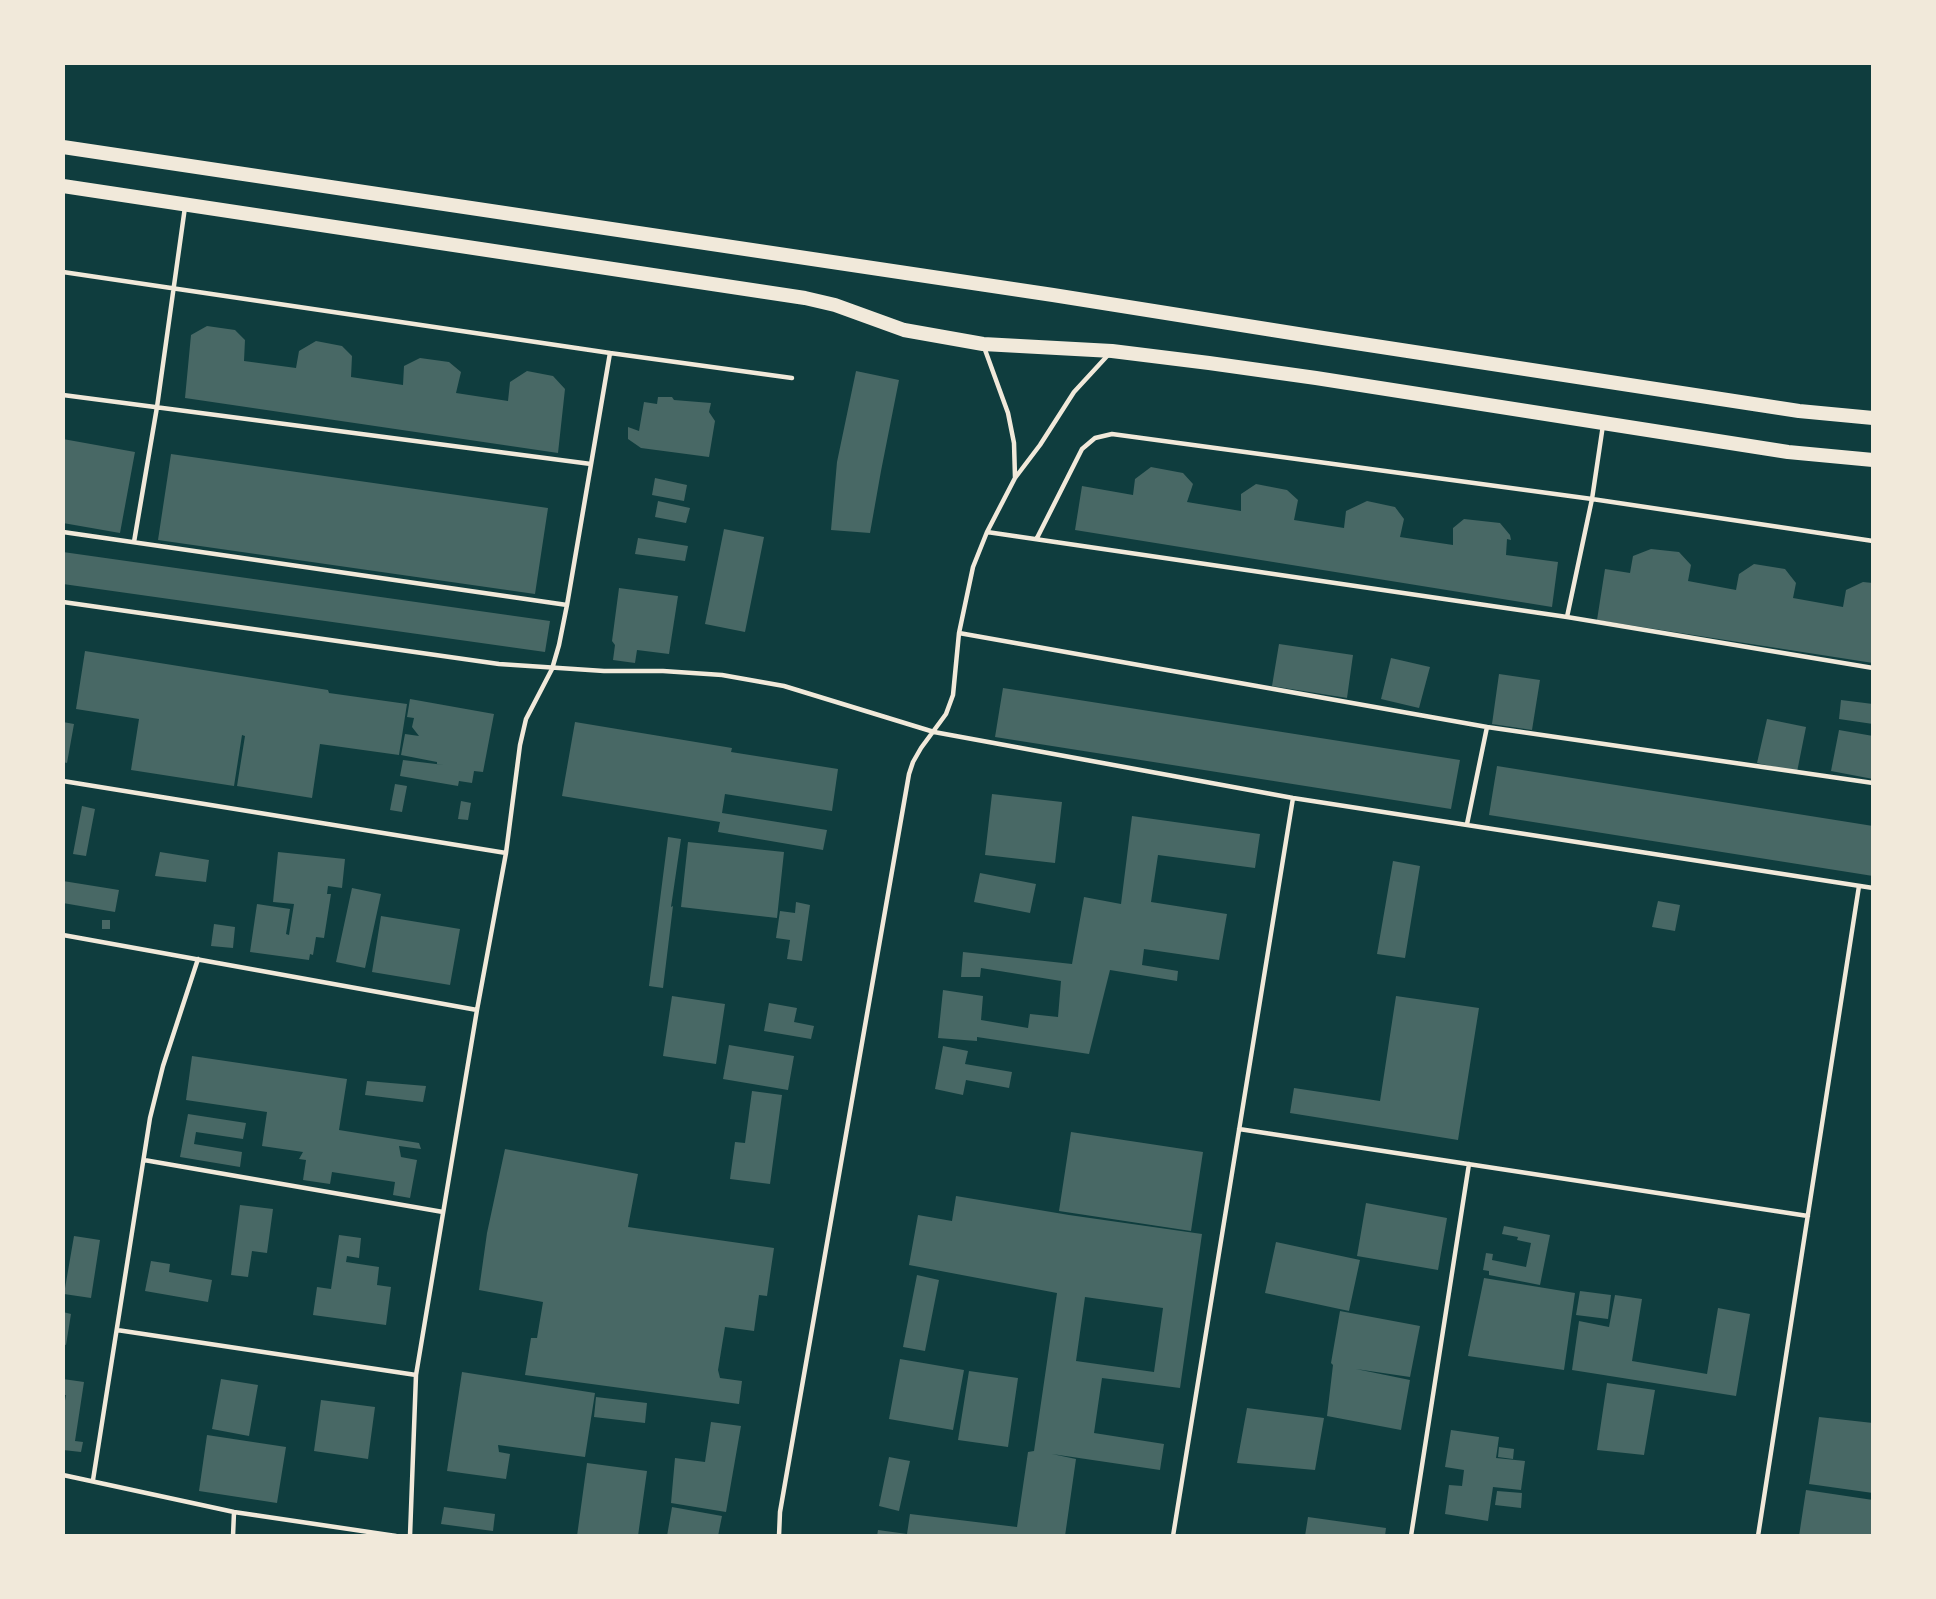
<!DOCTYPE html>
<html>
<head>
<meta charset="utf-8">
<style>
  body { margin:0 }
  #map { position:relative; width:1936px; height:1599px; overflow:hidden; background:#0f3d3e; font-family:Inter,sans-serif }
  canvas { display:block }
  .frame { position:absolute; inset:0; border:65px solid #f1e9da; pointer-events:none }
</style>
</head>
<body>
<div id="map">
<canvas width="1936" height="1599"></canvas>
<div class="frame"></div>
</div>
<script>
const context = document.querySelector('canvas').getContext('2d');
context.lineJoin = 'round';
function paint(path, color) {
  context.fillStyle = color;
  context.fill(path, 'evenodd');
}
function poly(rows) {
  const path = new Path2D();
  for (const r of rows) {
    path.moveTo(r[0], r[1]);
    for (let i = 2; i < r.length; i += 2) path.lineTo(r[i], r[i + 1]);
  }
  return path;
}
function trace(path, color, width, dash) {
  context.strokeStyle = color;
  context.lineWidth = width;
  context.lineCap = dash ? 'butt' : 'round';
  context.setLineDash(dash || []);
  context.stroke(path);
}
paint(poly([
  [207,326,235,330,245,340,244,361,296,368,299,351,316,341,342,346,352,356,351,377,403,385,404,366,420,358,449,362,461,372,456,393,508,401,510,382,527,371,553,376,565,389,558,453,185,398,191,335],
  [856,371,899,380,881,471,870,533,831,530,837,462],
  [658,397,672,397,674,400,711,403,709,412,715,421,709,457,641,448,628,439,628,427,639,431,644,402,657,404],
  [63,439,135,452,120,533,63,523],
  [171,454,548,508,535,594,158,540],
  [1151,467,1183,473,1193,484,1187,502,1241,511,1241,494,1256,484,1287,490,1298,500,1294,520,1344,528,1346,511,1367,501,1395,507,1404,519,1400,537,1453,545,1453,528,1464,519,1500,523,1510,535,1511,540,1507,539,1506,555,1558,562,1552,607,1075,530,1082,486,1133,495,1135,479],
  [655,478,687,485,684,501,652,495],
  [658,501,690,508,686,523,655,517],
  [724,529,764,537,745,632,705,624],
  [638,538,688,546,685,561,635,554],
  [1651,549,1679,552,1691,565,1688,581,1736,590,1739,574,1754,564,1785,569,1796,583,1793,598,1843,607,1846,590,1863,582,1873,583,1873,663,1597,620,1605,569,1630,573,1633,556],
  [63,552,550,621,545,652,63,584],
  [619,588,678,596,669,654,637,650,635,663,613,660,615,645,612,641],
  [1279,644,1353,655,1347,698,1272,686],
  [85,651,328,690,329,693,407,704,399,755,320,744,312,798,237,786,245,736,242,735,234,786,131,770,139,719,76,709],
  [1391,658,1430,667,1419,708,1381,699],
  [1499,674,1540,680,1532,730,1492,724],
  [1003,688,1460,760,1451,809,995,737],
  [410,699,494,714,483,772,474,771,472,783,459,781,458,786,400,776,403,760,444,765,437,764,437,762,401,755,405,734,419,736,412,727,414,718,407,717],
  [1841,700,1873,704,1873,724,1839,719],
  [1767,719,1806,727,1797,772,1757,763],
  [63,722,74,724,67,763,63,762],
  [575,722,732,748,731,752,838,769,832,811,725,794,722,813,827,830,823,850,718,832,720,822,562,796],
  [1839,730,1873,736,1873,779,1831,771],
  [1497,766,1873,826,1873,876,1489,815],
  [395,784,407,786,402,812,390,810],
  [992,794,1062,802,1055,863,985,855],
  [461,801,471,803,468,820,458,819],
  [82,806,95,809,86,856,73,854],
  [1132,816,1260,834,1255,868,1158,855,1151,902,1227,914,1219,960,1144,949,1142,965,1178,971,1177,981,1110,970,1089,1054,977,1037,977,1041,938,1038,943,990,983,996,981,1020,1028,1028,1030,1014,1058,1017,1061,981,981,968,980,977,961,977,963,952,1072,964,1084,897,1121,904],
  [668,837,681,839,671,907,673,906,663,988,649,986],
  [688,842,784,852,777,918,681,907],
  [160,852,209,860,206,882,155,876],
  [278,852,345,859,342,888,328,886,327,894,331,894,324,938,316,937,313,955,310,954,309,960,250,952,257,904,290,909,286,934,289,935,294,904,273,902],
  [1393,861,1420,866,1405,958,1377,954],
  [980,873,1036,884,1030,913,974,902],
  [63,881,119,890,115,912,63,903],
  [352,888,381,894,365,968,336,962],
  [1658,901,1680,905,1675,931,1652,927],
  [796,902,810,905,802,961,787,959,790,940,776,938,780,911,795,913],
  [381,916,460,929,450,985,372,972],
  [102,920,110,920,110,929,102,929],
  [214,924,235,927,233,948,211,946],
  [672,996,725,1004,716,1064,663,1056],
  [1396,996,1479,1008,1458,1140,1290,1113,1294,1088,1380,1101],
  [769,1003,797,1008,794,1022,814,1026,811,1039,764,1031],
  [729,1045,794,1056,788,1090,723,1079],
  [943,1046,968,1051,965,1064,1012,1072,1009,1088,966,1080,963,1095,935,1089],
  [192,1056,347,1079,339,1130,419,1143,421,1149,399,1146,401,1157,417,1160,410,1198,393,1195,395,1182,332,1172,330,1184,303,1180,306,1160,299,1159,303,1152,262,1146,267,1112,186,1100],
  [367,1081,426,1086,423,1102,365,1095],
  [752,1091,782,1095,770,1184,730,1179,735,1142,745,1143],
  [188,1114,246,1123,243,1139,196,1132,194,1144,242,1152,240,1167,180,1157],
  [1071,1132,1203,1152,1191,1231,1059,1211],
  [505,1149,638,1174,628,1227,774,1248,767,1296,759,1295,754,1331,725,1327,718,1370,720,1378,742,1381,739,1404,525,1375,531,1338,537,1338,543,1302,479,1290,487,1233],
  [956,1196,1069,1215,1202,1234,1180,1388,1102,1378,1094,1433,1164,1444,1160,1470,1052,1454,1076,1459,1065,1536,877,1536,878,1530,907,1534,910,1514,1017,1527,1028,1452,1034,1451,1057,1293,909,1265,918,1215,952,1221],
  [1085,1297,1163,1308,1154,1372,1076,1361],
  [1366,1203,1447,1218,1438,1270,1357,1256],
  [240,1205,273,1209,267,1253,252,1251,248,1277,231,1275],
  [1504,1226,1550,1235,1540,1285,1489,1275,1489,1271,1483,1270,1486,1253,1493,1254,1492,1260,1526,1267,1531,1243,1517,1240,1518,1237,1502,1234],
  [339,1235,361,1238,359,1258,347,1256,346,1262,379,1267,377,1285,391,1287,386,1325,313,1315,317,1287,331,1289],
  [74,1236,100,1240,91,1298,64,1294],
  [1276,1242,1360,1260,1349,1311,1265,1293],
  [151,1261,170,1264,169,1272,212,1280,208,1302,145,1291],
  [917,1275,939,1280,925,1351,903,1347],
  [1484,1278,1575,1293,1564,1370,1468,1356],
  [1580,1291,1611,1295,1608,1319,1576,1315],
  [1615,1295,1642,1299,1632,1361,1707,1374,1718,1308,1750,1314,1736,1396,1572,1370,1579,1321,1609,1327],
  [1340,1311,1420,1326,1410,1377,1356,1369,1410,1380,1401,1430,1327,1416,1333,1365,1331,1363],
  [63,1312,71,1314,66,1345,63,1344],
  [900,1359,964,1370,953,1430,889,1419],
  [969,1371,1018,1378,1008,1447,958,1440],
  [462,1372,595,1393,585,1457,498,1445,499,1452,510,1454,506,1479,447,1471],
  [63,1379,84,1382,75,1441,83,1442,81,1452,63,1450,63,1412,66,1395,63,1395],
  [221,1379,258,1385,249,1436,212,1429],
  [1607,1383,1655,1390,1644,1455,1597,1450],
  [596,1397,647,1403,645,1423,594,1417],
  [321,1400,375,1407,368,1459,314,1451],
  [1247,1408,1324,1418,1315,1470,1237,1463],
  [1819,1417,1873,1423,1873,1493,1809,1484],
  [711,1422,741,1426,726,1512,671,1503,675,1458,705,1462],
  [1451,1430,1499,1437,1496,1458,1525,1461,1521,1490,1493,1487,1488,1521,1445,1514,1449,1485,1462,1486,1464,1470,1445,1467],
  [207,1435,286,1447,277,1503,199,1491],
  [1499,1447,1514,1449,1513,1459,1498,1457],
  [889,1457,910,1461,899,1511,879,1506],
  [587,1463,647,1471,638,1536,577,1536],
  [1806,1490,1873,1500,1873,1536,1799,1536],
  [1497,1491,1522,1493,1521,1508,1495,1505],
  [444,1507,495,1514,493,1531,441,1524],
  [672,1507,722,1516,718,1536,667,1536],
  [1308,1517,1386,1528,1385,1536,1305,1536]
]), '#486865');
trace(poly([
  [63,272,610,353,792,378],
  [984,347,1008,413,1014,443,1015,477],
  [63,395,591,464],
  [63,532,567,605],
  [987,532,1567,617,1873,668],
  [1037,538,1082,449,1095,438,1112,434,1592,499,1873,541],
  [134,542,157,407,185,207],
  [63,602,499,664,604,671,663,671,722,675,784,686,934,732,1293,798,1873,888],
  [1567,617,1592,499,1603,425],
  [959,633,1487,727,1873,783],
  [63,781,506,853],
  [1467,824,1487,727],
  [63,935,477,1010],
  [1239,1129,1808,1216],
  [144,1160,443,1212],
  [117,1330,416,1375],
  [63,1475,234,1512,396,1536],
  [93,1480,150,1118,163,1066,198,959],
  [233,1536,234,1512],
  [410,1536,416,1375,477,1010,506,853,520,745,526,719,552,669,559,645,567,605,610,353],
  [779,1536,780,1512,909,774,913,762,921,748,946,714,953,695,959,633,973,567,987,532,1015,478,1040,445,1074,392,1109,354],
  [1173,1536,1293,798],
  [1411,1536,1469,1164],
  [1758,1536,1859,886]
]), '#f1e9da', 4.5);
trace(poly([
  [63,147,1053,295,1323,338,1799,411,1873,418],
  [63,186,805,298,835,305,904,330,983,344,1112,351,1209,363,1316,378,1788,452,1873,460]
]), '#f1e9da', 14);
</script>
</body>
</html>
